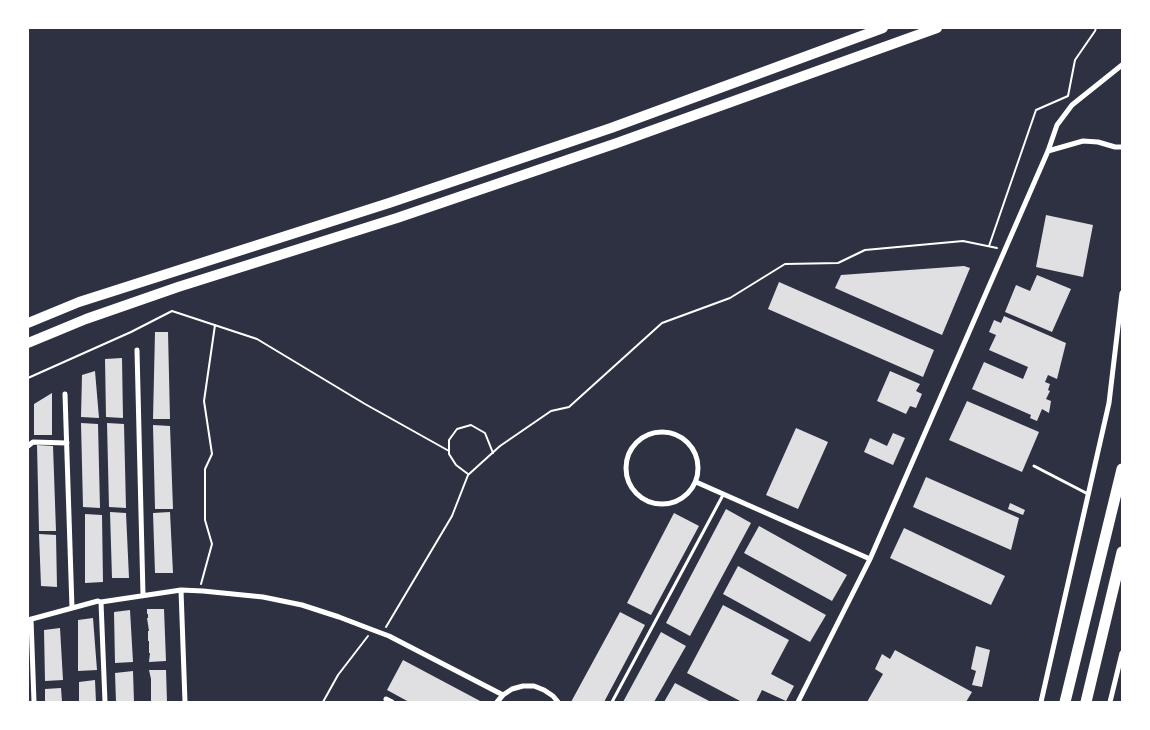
<!DOCTYPE html>
<html>
<head>
<meta charset="utf-8">
<style>
  body { margin:0 }
  #map { position:relative; width:1150px; height:730px; overflow:hidden; background:#2d3142; font-family:Figtree,sans-serif }
  canvas { display:block }
  .frame { position:absolute; inset:0; border:29px solid #fff; pointer-events:none }
</style>
</head>
<body>
<div id="map">
<canvas width="1150" height="730"></canvas>
<div class="frame"></div>
</div>
<script>
const context = document.querySelector('canvas').getContext('2d');
context.lineJoin = 'round';
function paint(path, color) {
  context.fillStyle = color;
  context.fill(path, 'evenodd');
}
function poly(rows) {
  const path = new Path2D();
  for (const r of rows) {
    if (r.length === 3) {
      path.moveTo(r[0] + r[2], r[1]);
      path.arc(r[0], r[1], r[2], 0, 2 * Math.PI);
      continue;
    }
    path.moveTo(r[0], r[1]);
    for (let i = 2; i < r.length; i += 2) path.lineTo(r[i], r[i + 1]);
  }
  return path;
}
function trace(path, color, width, dash) {
  context.strokeStyle = color;
  context.lineWidth = width;
  context.lineCap = dash ? 'butt' : 'round';
  context.setLineDash(dash || []);
  context.stroke(path);
}
paint(poly([
  [1046,215,1093,225,1083,277,1036,267],
  [964,266,970,268,942,335,835,288,841,275],
  [1037,275,1071,289,1052,332,1005,312,1016,285,1030,291],
  [779,282,934,350,923,377,768,309],
  [1004,316,1066,343,1057,379,1048,375,1045,382,1050,384,1048,390,1050,391,1046,399,1051,401,1049,413,1042,409,1037,421,1030,418,1031,415,972,389,984,362,1023,379,1028,367,989,350,996,335,989,332,994,320,1001,323],
  [155,332,168,332,170,419,153,419],
  [122,358,123,418,106,417,105,359],
  [95,371,99,418,81,417,82,375],
  [890,371,920,384,916,391,922,394,916,408,910,406,906,414,877,401],
  [52,393,52,435,34,435,34,404],
  [967,401,1039,432,1022,472,949,440],
  [81,423,98,424,100,508,83,507],
  [107,423,124,424,126,508,109,507],
  [153,425,170,426,173,509,155,509],
  [796,428,828,442,798,509,766,495],
  [893,433,905,438,893,465,864,452,870,438,887,446],
  [37,445,53,446,56,531,39,531],
  [926,477,1019,518,1011,550,913,507],
  [1010,503,1025,510,1023,515,1008,509],
  [726,509,751,523,690,636,666,623],
  [110,512,126,513,129,578,112,578],
  [170,512,173,573,155,573,153,513],
  [674,513,699,526,651,615,627,603],
  [85,514,102,515,103,582,85,583],
  [759,526,847,575,832,601,744,553],
  [904,528,1005,576,991,605,890,558],
  [39,534,56,535,57,587,41,586],
  [738,566,826,615,810,642,723,594],
  [723,605,789,640,771,674,794,686,786,701,762,690,756,702,742,702,687,673],
  [147,609,164,609,166,661,149,662,150,653,149,653,149,641,148,641,148,631,149,631,147,618,148,618,148,614,147,614],
  [130,610,133,662,115,663,114,612],
  [620,612,645,625,604,702,571,702],
  [93,618,97,670,78,671,78,620],
  [60,628,63,680,45,681,44,630],
  [661,632,686,646,654,702,623,702],
  [976,646,990,650,982,687,972,685,976,671,971,669],
  [895,650,972,692,966,702,867,702,883,674,875,669,882,654,890,659],
  [403,660,482,702,409,702,387,690],
  [149,670,166,670,167,702,151,702,151,679],
  [133,671,134,702,116,702,115,673],
  [95,680,96,702,79,702,79,682],
  [675,683,711,702,664,702],
  [61,688,62,702,45,702,45,689]
]), '#e0e0e3');
trace(poly([
  [1068,96,1075,60,1095,31,1096,28],
  [989,246,1036,110,1068,96],
  [28,378,131,332,172,311,257,339,365,404,449,451],
  [468,474,456,465,449,454,449,440,457,429,471,425,485,433,493,453],
  [201,584,212,544,205,520,205,469,212,454,204,401,215,325],
  [386,627,452,516,468,475,500,446,551,411,569,407,662,323,730,298,785,264,838,263,865,250,963,241,997,248],
  [323,702,338,675,368,636]
]), '#fff', 2);
trace(poly([
  [1034,466,1088,494],
  [612,702,723,495]
]), '#fff', 3);
trace(poly([
  [1048,151,1083,141,1098,142,1115,147,1122,147],
  [137,350,143,595],
  [65,394,72,608],
  [662,468,36],
  [28,446,33,442,67,443],
  [696,482,870,559],
  [181,590,185,702],
  [101,602,105,702],
  [31,619,34,702],
  [28,620,98,601,101,602,181,590,203,591,263,597,302,605,339,617,373,630,389,636,503,695],
  [386,699,392,702],
  [497,702,503,695,512,689,523,686,534,686,544,690,553,696,558,702],
  [798,702,870,559,1048,151,1057,125,1072,105,1122,65],
  [1041,702,1109,403,1122,293],
  [1110,702,1122,653]
]), '#fff', 5);
trace(poly([
  [28,323,79,302,389,203,611,128,883,28],
  [28,343,86,319,178,287,397,218,617,143,937,28]
]), '#fff', 10);
trace(poly([
  [1065,702,1122,469],
  [1086,702,1122,552]
]), '#fff', 11);
</script>
</body>
</html>
